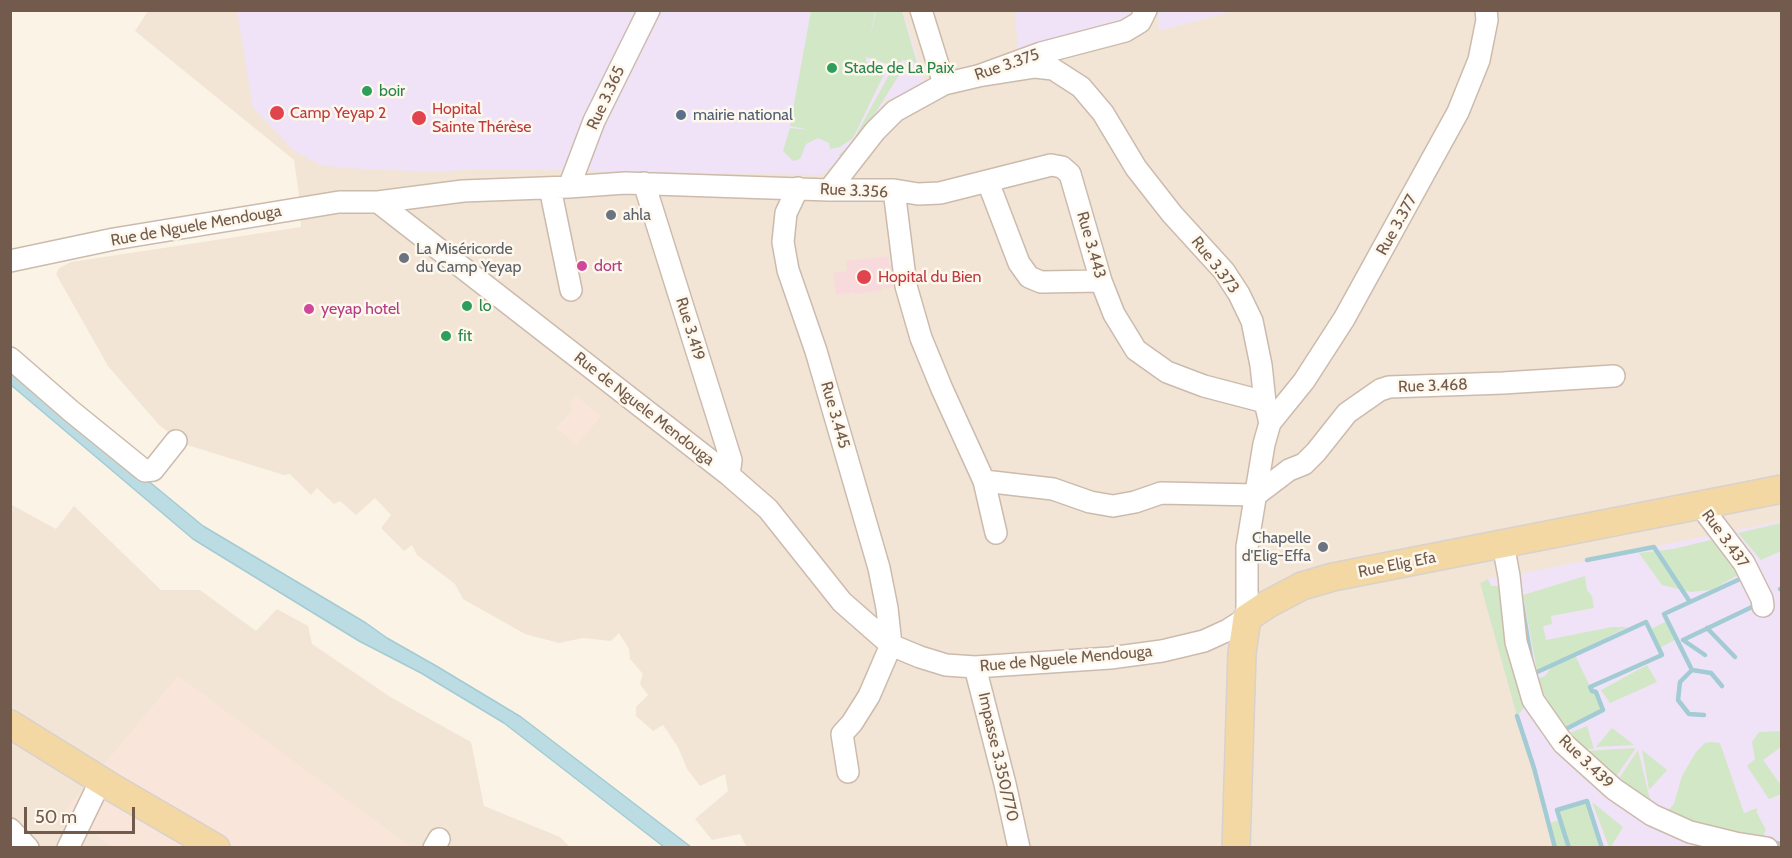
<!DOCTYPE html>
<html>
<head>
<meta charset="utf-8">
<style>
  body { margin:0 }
  #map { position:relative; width:1792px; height:858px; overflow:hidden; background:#fbf3e6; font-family:Cabin,sans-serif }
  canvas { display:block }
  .frame { position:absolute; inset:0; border:12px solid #725b4d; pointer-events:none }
  .scale { position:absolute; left:24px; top:807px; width:111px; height:27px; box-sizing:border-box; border:3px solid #725b4d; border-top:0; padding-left:8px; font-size:18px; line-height:21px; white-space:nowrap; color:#725b4d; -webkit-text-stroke:4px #fef7ec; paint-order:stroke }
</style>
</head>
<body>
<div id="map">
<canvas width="1792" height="858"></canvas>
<div class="frame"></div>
<div class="scale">50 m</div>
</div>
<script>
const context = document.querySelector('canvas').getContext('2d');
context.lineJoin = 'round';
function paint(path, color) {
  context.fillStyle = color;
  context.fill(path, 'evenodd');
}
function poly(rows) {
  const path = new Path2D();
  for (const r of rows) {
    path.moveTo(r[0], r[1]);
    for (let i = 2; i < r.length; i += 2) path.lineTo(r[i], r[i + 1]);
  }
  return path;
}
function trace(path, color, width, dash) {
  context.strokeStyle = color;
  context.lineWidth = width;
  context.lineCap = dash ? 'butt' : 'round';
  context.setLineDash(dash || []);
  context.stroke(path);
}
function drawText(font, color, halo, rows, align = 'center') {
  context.font = font + ' Cabin,sans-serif';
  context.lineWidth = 5;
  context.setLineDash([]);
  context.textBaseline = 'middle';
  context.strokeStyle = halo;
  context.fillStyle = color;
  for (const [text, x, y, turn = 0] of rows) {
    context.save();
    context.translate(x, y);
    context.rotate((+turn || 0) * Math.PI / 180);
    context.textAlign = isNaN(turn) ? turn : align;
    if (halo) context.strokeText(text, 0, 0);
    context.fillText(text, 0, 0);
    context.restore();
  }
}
paint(poly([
  [148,11,1781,11,1781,847,747,848,740,834,712,840,695,819,728,791,725,774,700,786,687,769,678,747,663,725,653,731,636,716,636,707,648,695,640,684,643,674,630,659,629,649,619,633,611,641,583,638,559,643,525,634,463,599,455,584,417,555,412,545,404,551,381,528,391,515,375,498,356,515,340,501,334,504,317,488,311,495,290,474,284,475,184,444,159,425,108,366,56,274,59,268,71,262,301,227,299,195,294,160,135,31],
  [10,504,56,529,74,506,161,590,200,590,256,631,277,609,308,626,312,644,392,698,471,742,484,806,560,837,570,847,11,847]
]), '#f2e5d5');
paint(poly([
  [576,396,601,416,577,445,556,428,573,409,569,405],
  [178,676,411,847,113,847,64,812]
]), '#fae5db');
paint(poly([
  [1158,10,1234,10,1234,11,1159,31],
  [237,11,903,11,926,85,885,101,853,150,821,175,481,169,436,172,344,168,321,165,294,151,253,108],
  [1015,11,1137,11,1124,24,1018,52],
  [1781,521,1781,847,1554,847,1541,801,1536,771,1517,716,1480,583,1489,578,1519,574]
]), '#f0e3f7');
paint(poly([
  [888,256,889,264,893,264,895,287,884,289,883,282,882,281,882,290,855,294,854,292,836,295,833,273,847,271,846,261]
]), '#f8dadd');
paint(poly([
  [811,11,875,11,870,39,876,11,902,11,917,63,902,60,900,68,866,57,866,62,887,68,853,138,840,147,830,149,829,143,818,138,806,144,800,159,793,161,783,151,790,128,810,130,790,126],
  [890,73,899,75,854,147,841,160,839,155,851,144],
  [1781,523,1781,551,1761,560,1738,533],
  [1711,540,1742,573,1711,590,1691,592,1662,585,1639,553,1673,549],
  [1585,576,1587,590,1592,596,1594,608,1551,616,1552,624,1543,626,1546,640,1612,627,1628,627,1537,671,1523,595],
  [1488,579,1491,586,1498,586,1528,703,1517,716,1480,583],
  [1667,621,1676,639,1660,648,1651,629],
  [1575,655,1592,691,1596,692,1603,709,1570,725,1564,730,1554,714,1537,679,1545,676,1550,669,1549,668],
  [1647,665,1657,682,1610,703,1601,690],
  [1587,726,1594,749,1582,749,1570,733],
  [1612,728,1634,745,1596,747],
  [1781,731,1781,747,1763,760,1781,785,1781,794,1769,799,1747,766,1755,759,1752,742,1759,732],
  [1711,742,1720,743,1744,813,1757,808,1757,813,1766,830,1763,836,1746,836,1695,826,1667,811,1674,804,1682,776,1696,752,1705,743],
  [1636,748,1615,778,1584,751],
  [1638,750,1651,804,1618,780],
  [1642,750,1667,770,1649,790],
  [1587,801,1602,847,1569,847,1557,810],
  [1592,802,1623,827,1611,847,1609,847],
  [1559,820,1567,847,1555,847,1548,824]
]), '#d2e7c5');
const water = poly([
  [10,367,203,526,366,623,387,638,438,667,521,717,691,847,664,847,504,723,421,673,359,641,193,539,11,385,10,367]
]);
paint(water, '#bcdce3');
trace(water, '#a3cbd4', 1.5);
trace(poly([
  [1587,560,1654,547,1690,602,1664,614,1692,670],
  [1780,589,1782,588],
  [1690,602,1740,579],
  [1522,604,1531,658],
  [1707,628,1735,657],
  [1705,655,1683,640,1754,606],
  [1535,673,1646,622,1662,655,1590,687,1592,691,1596,692,1603,710,1564,730],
  [1704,715,1689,714,1678,700,1680,682,1692,670,1711,673,1722,686],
  [1517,716,1534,768,1555,848],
  [1771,842,1782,844],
  [1569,848,1557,810,1587,801,1602,848]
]), '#a3cbd4', 4.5);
const minor = poly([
  [921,10,944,84],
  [988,182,1019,263,1029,277,1041,282,1101,281],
  [644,183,731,460,729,475],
  [569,187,594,121,649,10],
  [550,188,571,290],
  [798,188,786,213,783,242,788,270,816,351,879,568,887,608,891,645,869,696,852,723,842,734,848,772],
  [829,190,875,131,895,111,944,84,978,76,1041,53,1125,31,1140,22,1146,10],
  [894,190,918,194,940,193,1051,165,1062,167,1070,174,1101,281,1114,314,1136,350,1167,372,1204,386,1265,402],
  [378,202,463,191,569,187,625,183,829,190,894,190,906,286,921,338,942,389,984,481,1053,489,1090,502,1113,506,1135,502,1161,493,1256,495,1289,470,1304,464,1316,452,1347,413,1380,390,1389,387,1503,383,1614,376],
  [10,261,114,239,339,202,378,202,729,475,768,509,842,602,891,645,920,657,946,665,975,667,1110,658,1162,651,1204,641,1228,630,1247,618,1247,547,1264,444,1270,423,1265,402,1261,365,1252,321,1239,294,1224,271,1172,214,1136,168,1103,113,1081,87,1053,69,1035,67,978,76],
  [10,358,71,411,145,471,153,470,176,441],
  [1270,423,1304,381,1344,319,1458,112,1479,60,1487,20,1486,10],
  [984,481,996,533],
  [1700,505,1744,563,1762,599,1763,606],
  [1503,544,1509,576,1516,642,1533,700,1563,743,1614,789,1652,815,1690,832,1735,843,1767,848],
  [975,667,1005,784,1019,848],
  [10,829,28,848],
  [68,848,101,780],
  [434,848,439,839]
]);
const major = poly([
  [10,724,113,788,216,848],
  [1236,848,1242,653,1247,618,1268,604,1302,586,1333,577,1782,489]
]);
trace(minor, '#ccbbad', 24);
trace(major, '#d8d1cd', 30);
trace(minor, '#fff', 21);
trace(major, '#f4d8a3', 27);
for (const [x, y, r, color] of [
  [832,68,6,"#2e9e5b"],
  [367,91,6,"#2e9e5b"],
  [277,113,8,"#e0444e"],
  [681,115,6,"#5c6f8a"],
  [419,118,8,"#e0444e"],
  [611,215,6,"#6b7280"],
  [404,258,6,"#6b7280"],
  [582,266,6,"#d1479c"],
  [864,277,8,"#e0444e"],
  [467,306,6,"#2e9e5b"],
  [309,309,6,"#d1479c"],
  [446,336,6,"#2e9e5b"],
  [1323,547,6,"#6b7280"]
]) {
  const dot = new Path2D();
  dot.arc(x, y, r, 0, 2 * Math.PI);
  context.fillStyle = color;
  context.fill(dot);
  trace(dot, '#fef7ec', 2);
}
drawText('16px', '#725b4d', '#fef7ec', [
  ["Rue 3.375",1007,65,-19],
  ["Rue 3.365",606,98,-65],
  ["Rue 3.356",854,191,3],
  ["Rue 3.377",1397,225,-61],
  ["Rue de Nguele Mendouga",196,226,-10],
  ["Rue 3.443",1091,245,74],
  ["Rue 3.373",1215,265,52],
  ["Rue 3.419",690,329,73],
  ["Rue 3.468",1433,386,-2],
  ["Rue de Nguele Mendouga",644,409,38],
  ["Rue 3.445",835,415,74],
  ["Rue 3.437",1725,539,54],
  ["Rue Elig Efa",1397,565,-11],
  ["Rue de Nguele Mendouga",1066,659,-5],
  ["Impasse 3.350/770",998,757,77],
  ["Rue 3.439",1586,762,44]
]);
drawText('16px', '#27864d', '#fef7ec', [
  ["Stade de La Paix",844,68],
  ["boir",379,91],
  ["lo",479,306],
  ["fit",458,336]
], 'left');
drawText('16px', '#be3a42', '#fef7ec', [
  ["Hopital",432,109],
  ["Sainte Thérèse",432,127],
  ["Camp Yeyap 2",290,113],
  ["Hopital du Bien",878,277]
], 'left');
drawText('16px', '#4e5e75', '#fef7ec', [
  ["mairie national",693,115]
], 'left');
drawText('16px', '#5b616d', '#fef7ec', [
  ["ahla",623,215],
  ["La Miséricorde",416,249],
  ["du Camp Yeyap",416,267],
  ["Chapelle",1311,538,"right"],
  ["d'Elig-Effa",1311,556,"right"]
], 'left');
drawText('16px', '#b23c85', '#fef7ec', [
  ["dort",594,266],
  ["yeyap hotel",321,309]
], 'left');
</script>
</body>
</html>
